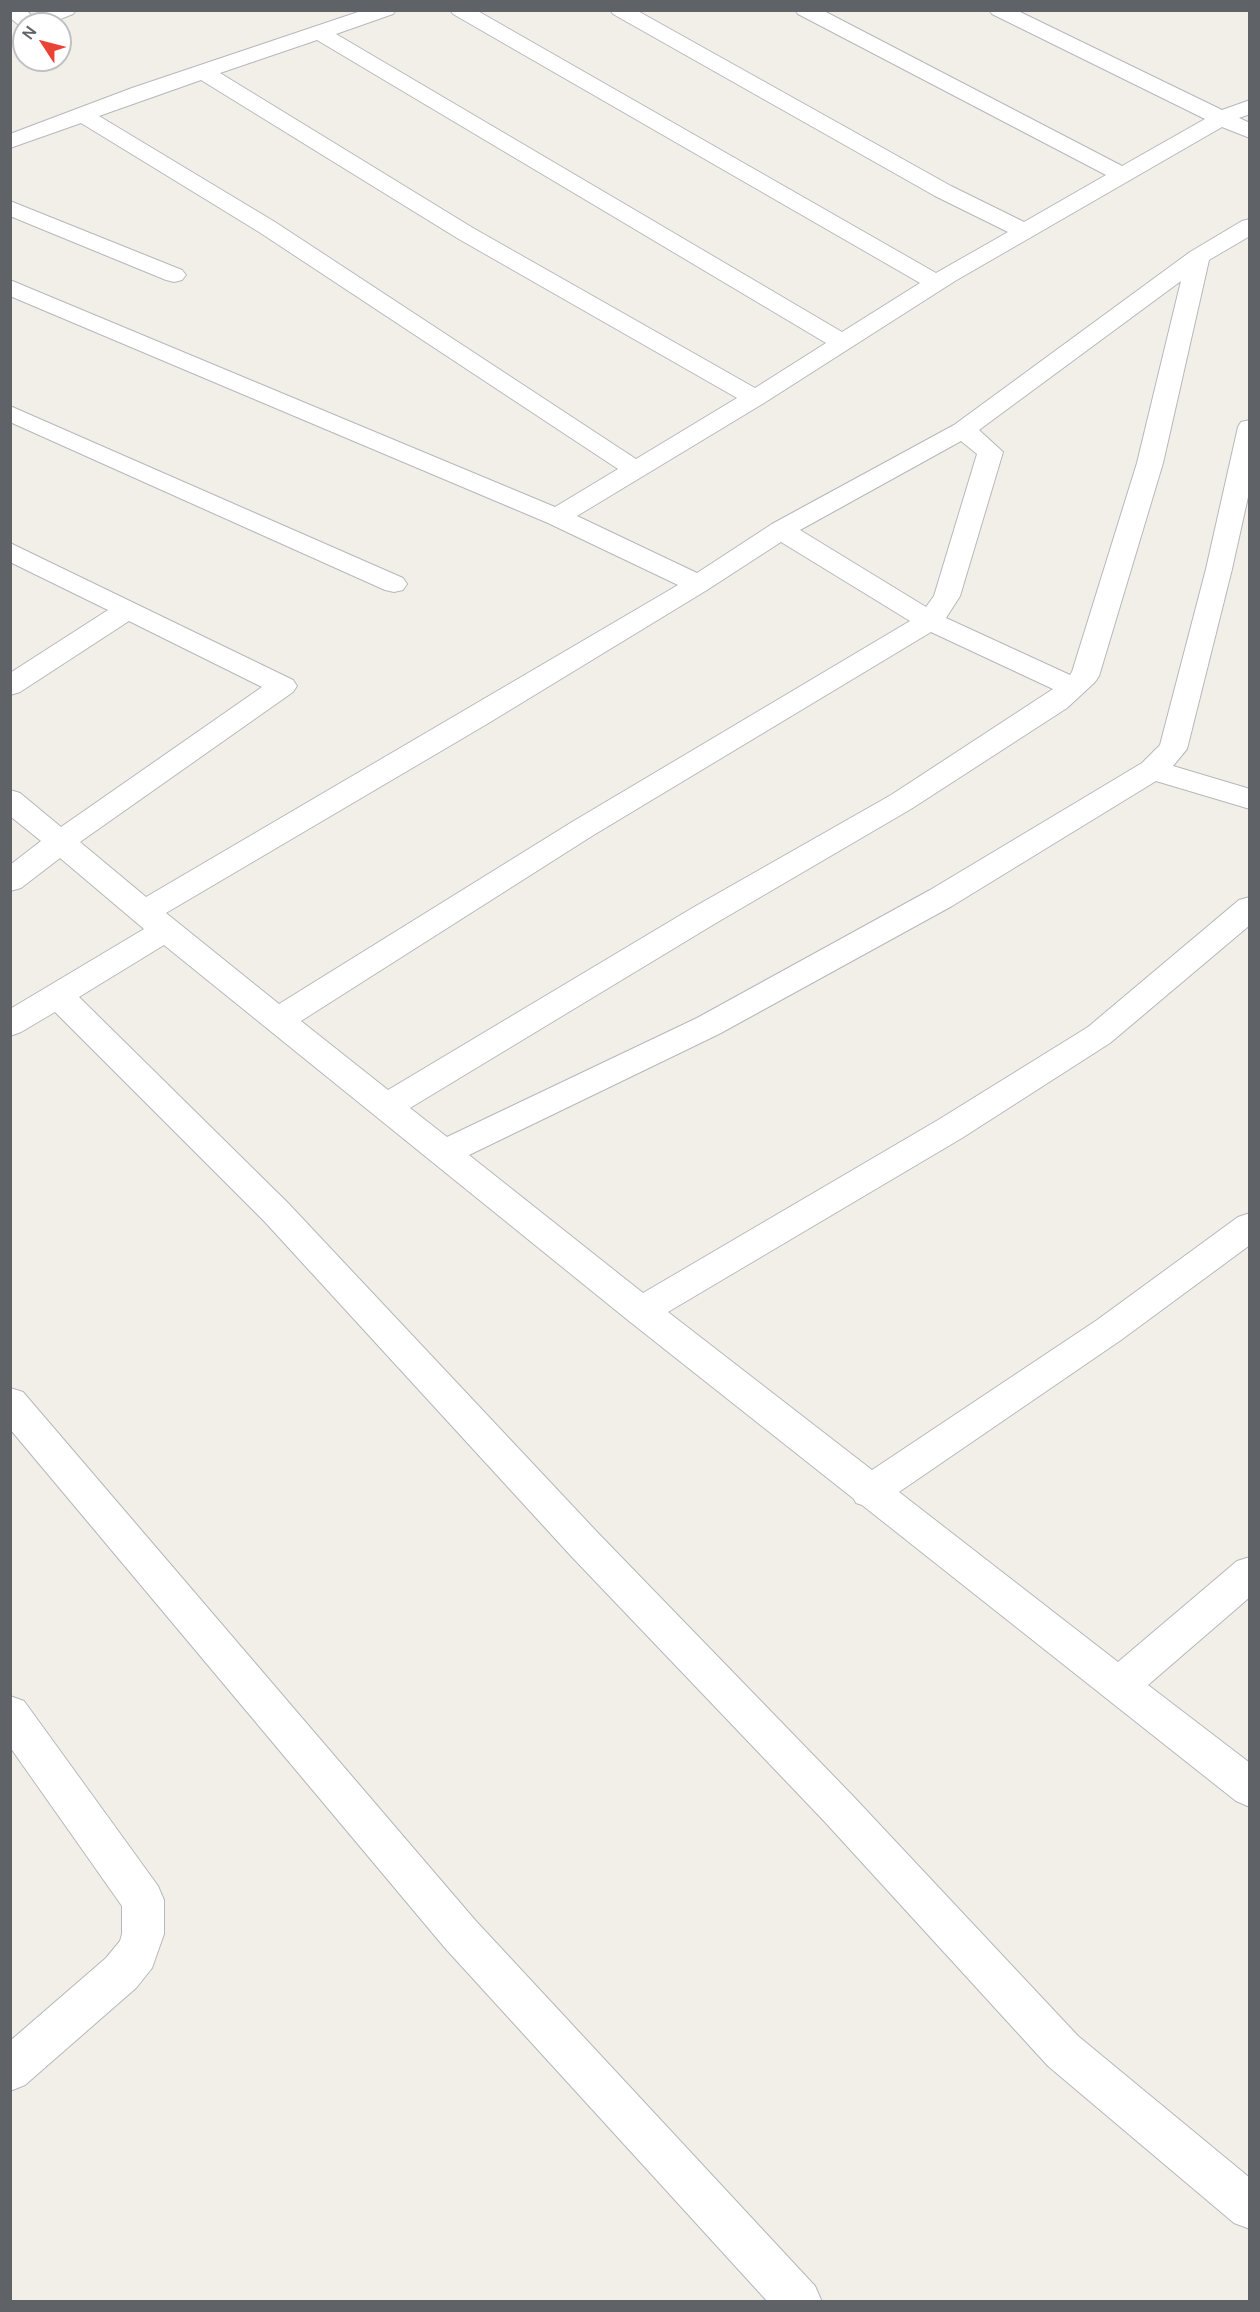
<!DOCTYPE html>
<html>
<head>
<meta charset="utf-8">
<style>
  body { margin:0 }
  #map { position:relative; width:1260px; height:2312px; overflow:hidden; background:#f1efe8; font-family:Manrope,sans-serif }
  canvas { display:block }
  .frame { position:absolute; inset:0; border:12px solid #5f6368; pointer-events:none }
  .north { position:absolute; left:12px; top:12px; width:60px; height:60px; box-sizing:border-box; background:#fff; border:2px solid #bfc1c3; border-radius:50%; rotate:306deg; font-size:16px; font-weight:700; line-height:24px; text-align:center; color:#5f6368 }
  .north::after { content:''; display:block; margin:auto; width:21px; height:27px; background:#ea4335; clip-path:polygon(50% 0,100% 100%,50% 72%,0 100%) }
</style>
</head>
<body>
<div id="map">
<canvas width="1260" height="2312"></canvas>
<div class="frame"></div>
<div class="north">N</div>
</div>
<script>
const context = document.querySelector('canvas').getContext('2d');
context.lineJoin = 'round';
function poly(rows) {
  const path = new Path2D();
  for (const r of rows) {
    path.moveTo(r[0], r[1]);
    for (let i = 2; i < r.length; i += 2) path.lineTo(r[i], r[i + 1]);
  }
  return path;
}
function trace(path, color, width, dash) {
  context.strokeStyle = color;
  context.lineWidth = width;
  context.lineCap = dash ? 'butt' : 'round';
  context.setLineDash(dash || []);
  context.stroke(path);
}
function paint(path, color) {
  context.fillStyle = color;
  context.fill(path, 'evenodd');
}
const street = poly([
  [10,10,26,10,32,16,46,10,76,10,73,14,48,24,24,24,24,29,10,18,10,10],
  [364,10,396,10,393,14,336,34,842,332,920,283,453,14,450,10,476,10,936,273,1008,232,935,196,613,14,610,10,636,10,951,186,1024,222,1106,175,798,14,795,10,822,10,1122,166,1205,119,992,14,989,10,1016,10,1222,110,1250,100,1250,114,1239,118,1250,123,1250,138,1222,127,955,281,764,403,577,516,697,573,772,524,954,425,1190,252,1242,221,1250,219,1250,236,1209,260,1163,463,1099,676,1095,682,1067,708,911,809,716,923,410,1108,447,1137,697,1018,930,890,1142,763,1160,745,1206,569,1238,427,1241,422,1250,420,1250,488,1232,569,1187,749,1173,766,1250,789,1250,809,1156,781,952,906,719,1034,469,1155,643,1293,938,1120,1088,1027,1239,900,1250,897,1250,925,1110,1043,962,1138,668,1312,872,1470,1097,1320,1238,1217,1250,1213,1250,1245,1121,1340,899,1492,1118,1662,1237,1561,1250,1557,1250,1597,1148,1685,1250,1763,1250,1807,1236,1801,862,1505,856,1503,854,1499,629,1321,164,945,79,997,288,1203,598,1533,852,1795,1078,2036,1250,2178,1250,2229,1234,2223,1048,2066,824,1821,572,1557,264,1221,55,1012,21,1032,10,1036,10,1009,144,929,60,858,21,888,10,891,10,865,41,841,10,816,10,790,20,793,61,827,262,687,129,621,20,692,10,695,10,673,108,610,10,562,10,543,293,680,297,686,293,692,80,842,146,897,678,585,548,523,10,296,10,280,555,507,618,469,259,232,81,123,10,148,10,134,132,88,364,10],
  [317,40,826,343,755,388,473,228,220,73,317,40],
  [201,80,457,238,737,398,636,459,275,222,99,116,201,80],
  [1181,281,1137,463,1072,672,1070,675,946,618,960,596,1003,452,979,430,1181,281],
  [961,441,977,454,934,596,926,607,800,530,961,441],
  [781,542,910,621,572,822,279,1004,166,913,487,724,707,590,781,542],
  [931,632,1053,689,891,795,694,907,388,1090,301,1021,592,836,931,632],
  [10,201,182,270,186,275,182,280,174,282,166,280,10,216,10,201],
  [10,406,403,578,407,584,403,590,394,592,385,590,10,422,10,406],
  [10,1388,23,1392,475,1920,815,2286,822,2302,768,2302,445,1948,10,1429,10,1388],
  [10,1696,24,1701,158,1886,164,1900,164,1934,152,1968,136,1988,25,2085,10,2091,10,2041,106,1958,120,1941,122,1934,122,1906,10,1747,10,1696]
]);
trace(street, '#b5b8bc', 2);
paint(street, '#fff');
</script>
</body>
</html>
